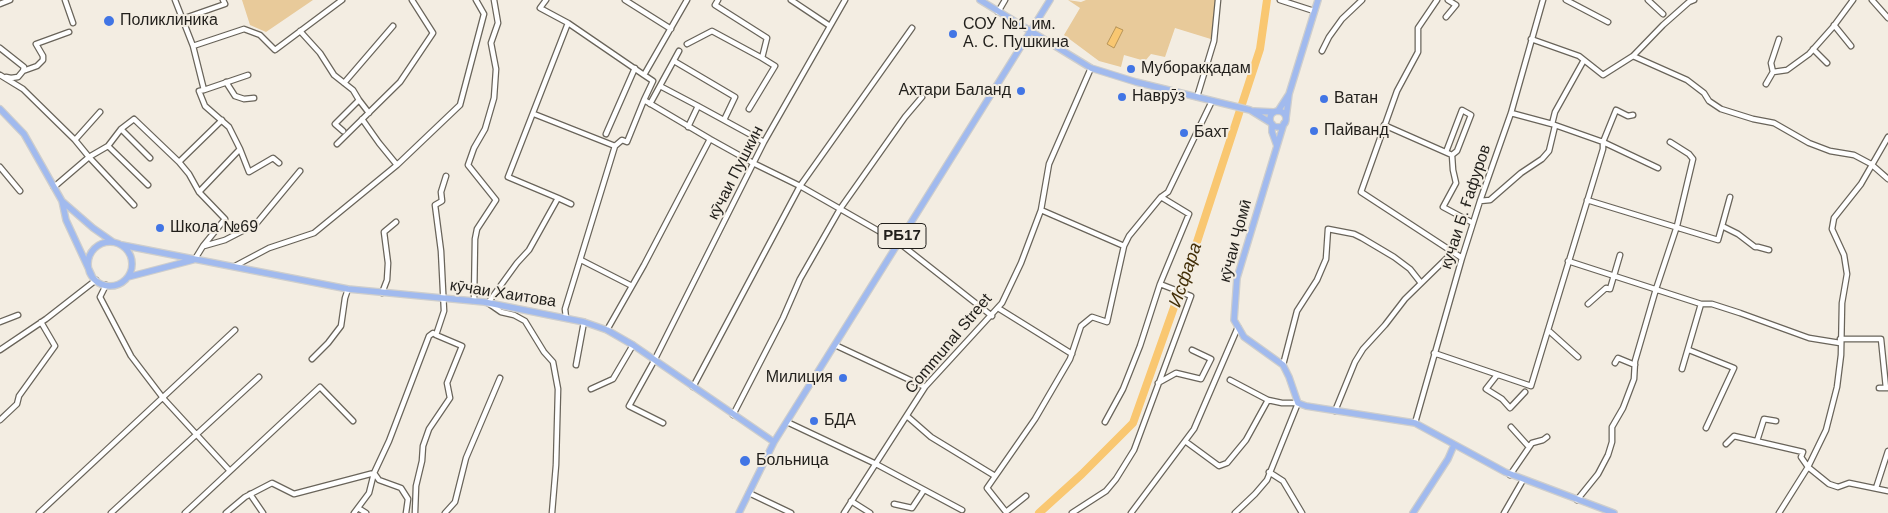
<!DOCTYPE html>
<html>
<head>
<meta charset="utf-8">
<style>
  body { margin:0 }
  canvas { display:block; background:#f3ede2 }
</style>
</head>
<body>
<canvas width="1888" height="513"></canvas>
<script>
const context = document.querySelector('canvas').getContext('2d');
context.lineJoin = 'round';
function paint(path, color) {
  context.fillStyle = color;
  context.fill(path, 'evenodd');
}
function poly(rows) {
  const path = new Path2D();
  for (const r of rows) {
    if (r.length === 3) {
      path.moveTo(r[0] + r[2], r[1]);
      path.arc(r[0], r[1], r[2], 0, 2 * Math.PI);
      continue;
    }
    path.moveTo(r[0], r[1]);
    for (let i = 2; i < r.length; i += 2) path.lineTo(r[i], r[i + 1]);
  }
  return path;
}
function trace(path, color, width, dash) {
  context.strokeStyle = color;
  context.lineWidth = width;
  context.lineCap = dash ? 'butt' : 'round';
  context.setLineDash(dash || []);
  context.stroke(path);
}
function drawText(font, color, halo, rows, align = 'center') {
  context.font = font + ' Helvetica,sans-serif';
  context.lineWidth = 4;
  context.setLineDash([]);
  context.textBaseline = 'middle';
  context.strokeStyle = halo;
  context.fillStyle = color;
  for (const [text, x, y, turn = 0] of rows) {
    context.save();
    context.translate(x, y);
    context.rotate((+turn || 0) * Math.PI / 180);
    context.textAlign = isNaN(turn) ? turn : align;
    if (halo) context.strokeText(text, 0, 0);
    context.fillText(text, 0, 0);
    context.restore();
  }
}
paint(poly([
  [242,0,313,0,266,32,250,25],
  [1068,0,1081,2,1086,0,1218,0,1214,40,1175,28,1165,57,1151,54,1145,61,1124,55,1121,67,1099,61,1064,35,1080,8]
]), '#e8ca9a');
const water = poly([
  [1116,27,1123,30,1114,48,1107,44,1116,27]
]);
paint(water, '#f9c771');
trace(water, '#b89557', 1);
trace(poly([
  [1039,513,1082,474,1133,423,1194,251,1260,49,1267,0]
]), '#f9c771', 8);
const minor = poly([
  [65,0,73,23],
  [175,0,193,46,204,90,199,91,205,106,229,127,240,149,199,192],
  [546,0,540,8,568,23,644,75],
  [625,0,671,29],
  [687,0,644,75,653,81,644,100,710,139,755,164,800,186,898,242,992,316],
  [718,0,715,5,767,38,762,58,775,66,749,109],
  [791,0,830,26],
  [1280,0,1314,11],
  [1437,0,1418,28,1418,52,1397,91,1361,192,1462,258],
  [1566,0,1608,22],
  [1648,0,1663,14],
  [1872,0,1888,18],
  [0,4,10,0],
  [998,12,1005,0],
  [1446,17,1456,5,1448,0],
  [182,19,225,4,223,0],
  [1834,25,1851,46],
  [300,31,320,53,334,75,353,90,359,100,369,113],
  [1531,39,1579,56,1603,75,1633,56,1663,25,1689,2,1694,0],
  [687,44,712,31,762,58],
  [193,46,244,29,260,35,275,50,342,0],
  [0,48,24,67,23,71,18,77,11,78,6,77],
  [1813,49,1827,63],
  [1322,51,1329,37,1342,19,1362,0],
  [1633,56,1687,80,1704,93,1709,101,1721,109,1753,119,1774,123,1809,143,1830,151,1854,155,1871,164,1888,179],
  [674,61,735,97,724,120],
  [23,71,37,66,43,60,43,56,36,44,69,32],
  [1773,72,1771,63,1779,39],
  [0,75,23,89,75,140],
  [226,82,235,96,244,99,254,98],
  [344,83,393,26],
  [1766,84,1773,72,1787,70,1809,54,1833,27,1853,0],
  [660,86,698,106],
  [204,90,248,75],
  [1197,97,1214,41,1218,0],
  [650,104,679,51],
  [100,112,75,140,89,157,108,146,148,185],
  [534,114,615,146],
  [1633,115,1628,116,1616,110,1603,142,1658,168],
  [362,119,379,143,397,165],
  [1552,124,1555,112,1584,60],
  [1384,125,1452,155,1453,170,1456,183,1443,207,1473,223],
  [688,127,698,106,764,142],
  [121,129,134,119,179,162],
  [343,131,335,124,359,100],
  [606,134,635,68],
  [337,144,400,82,433,33,412,0],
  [108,146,121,129,150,158],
  [240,149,249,172,273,158,279,163],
  [1446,152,1462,110,1471,115,1457,151,1452,155],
  [0,167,20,191],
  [54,187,89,157,134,205],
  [558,198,571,204],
  [1587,200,1718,240,1722,226,1738,234,1755,247,1758,247,1769,250],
  [1480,201,1490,200,1521,173,1542,159,1549,151,1555,126],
  [1041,210,1124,246],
  [1722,226,1730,197],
  [204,246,225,240,256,224,300,171],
  [195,259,203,246,225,219,199,192,189,174,179,162,222,120],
  [581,260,632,286],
  [1568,261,1701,304,1712,304,1740,313,1809,338,1840,343],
  [235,266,269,248,314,233,397,165,460,105,484,14,476,0],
  [1160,284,1189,214,1161,197],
  [106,285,100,297,131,356,163,398,230,471],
  [382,293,387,280,388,263,384,232,396,222],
  [474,301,475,239,477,229,496,200,468,165,474,148,485,129,494,98,496,69,491,43,498,23,494,0],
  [1588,304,1606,288,1610,289,1620,255],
  [998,308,1072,354],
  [566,318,565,309,615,146,622,140,627,142,644,100],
  [0,322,18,315],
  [607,330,644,265,710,139],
  [1548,330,1578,357],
  [1840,339,1881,339,1886,388],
  [835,345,925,387],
  [0,350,46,319,96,280],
  [1689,350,1734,368,1706,428],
  [1434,353,1531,386,1603,149,1603,142,1552,124,1511,113],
  [312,359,328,343,341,326,345,298,348,289],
  [1615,363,1618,358,1635,365],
  [576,365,584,322],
  [1283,365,1297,311,1317,280,1326,259,1328,229,1354,234,1362,238,1394,257,1410,269,1421,283],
  [1682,369,1701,304],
  [1497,375,1486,389,1502,399,1510,408,1525,392],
  [1230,380,1268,400,1282,403,1298,403,1267,480,1255,494,1235,513],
  [1158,383,1176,373,1201,379,1211,359,1192,350],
  [693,387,800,186,912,28],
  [1879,388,1888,388],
  [591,389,613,379,633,345],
  [1335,411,1355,362,1363,349,1385,325,1405,299,1453,252],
  [733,415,783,318,800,279,840,209,905,117,922,97],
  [907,416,931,437,995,476],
  [0,420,17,404,19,396,55,346,41,322],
  [787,422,876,464,962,510],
  [663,423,629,406,654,361,764,142,845,0],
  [1415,423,1462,258,1480,201,1511,113,1543,0],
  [1511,427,1529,447],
  [1185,441,1219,466,1227,463,1246,440,1268,400],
  [1757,441,1764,419,1776,421],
  [1726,444,1734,436,1803,452,1801,457,1808,467,1829,484,1838,487,1849,483,1888,491],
  [1269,472,1283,481,1302,513],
  [1510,475,1532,443,1543,440,1547,437],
  [1876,488,1888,451],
  [749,493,791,513],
  [250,494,263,513],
  [1026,496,1006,512,987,488,1035,419,1070,359,1081,326,1092,317,1107,322,1124,246,1129,236,1161,197,1168,192,1212,101],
  [1577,500,1598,474,1608,455,1612,442,1612,427,1623,408,1634,379,1635,361,1656,289,1677,226,1693,159,1689,154,1670,142],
  [851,501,870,513],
  [894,504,912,508,924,490],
  [358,508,366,513],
  [39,513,235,330],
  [111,513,259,377],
  [185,513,320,387,353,421],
  [226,513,245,497,272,483,294,494,374,473,379,480,401,488,408,499,406,513],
  [354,513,369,493,374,473,389,441,429,336,433,333,436,335,444,311,441,251,435,205,442,201,441,192,446,176],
  [415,513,416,486,422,461,423,446,429,429,450,398,447,383,462,346,436,335],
  [445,513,455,502,466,458,500,378],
  [552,513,556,465,558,389,553,362,544,352,525,321,514,315,501,312,488,303,517,263,529,250,558,198,508,177,568,23],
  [844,513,925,387,1002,303,1021,263,1041,210,1049,164,1091,68],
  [1072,513,1106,491,1116,479,1134,450,1191,296,1160,284,1140,346,1123,389,1105,422],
  [1131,513,1194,429,1238,327],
  [1504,513,1523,480],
  [1779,513,1808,467,1826,430,1837,387,1841,355,1842,303,1847,274,1844,255,1832,229,1834,218,1861,184,1888,137]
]);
const major = poly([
  [980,0,1091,68,1136,82,1250,110,1271,123],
  [0,109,24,134,62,201,66,220,92,276],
  [1254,111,1274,112],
  [1278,111,1289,94],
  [1278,119,8],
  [1286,118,1289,94,1318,0],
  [1284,123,1237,278,1234,320,1244,337,1283,365,1289,377,1298,403,1306,406,1415,423,1505,472,1614,513],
  [1272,124,1272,132,1277,146],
  [62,201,93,228,113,242],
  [110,264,22],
  [122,245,348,289,484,302,584,322,607,330,633,345,774,442],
  [128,277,193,260],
  [739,513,774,442,1050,0],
  [1413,513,1448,459,1454,445]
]);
trace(minor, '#69645a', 7);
trace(major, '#cececd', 8);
trace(minor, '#fff', 4.5);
trace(major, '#a1baee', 5.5);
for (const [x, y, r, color] of [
  [109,21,6,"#4175e5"],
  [953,34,5,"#4175e5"],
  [1131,69,5,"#4175e5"],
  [1021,91,5,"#4175e5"],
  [1122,97,5,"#4175e5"],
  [1324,99,5,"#4175e5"],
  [1314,131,5,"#4175e5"],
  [1184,133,5,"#4175e5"],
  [160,228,5,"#4175e5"],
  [843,378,5,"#4175e5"],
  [814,421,5,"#4175e5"],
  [745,461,6,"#4175e5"]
]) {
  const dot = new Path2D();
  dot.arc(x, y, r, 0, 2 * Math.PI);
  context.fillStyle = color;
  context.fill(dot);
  trace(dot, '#f3ede2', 2);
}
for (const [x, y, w] of [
  [902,236,48]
]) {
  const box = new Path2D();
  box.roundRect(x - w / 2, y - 12.5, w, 25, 4);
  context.fillStyle = '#f3ede2';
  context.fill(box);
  trace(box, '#211f1b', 1);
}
drawText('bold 15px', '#211f1b', null, [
  ["РБ17",902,236]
]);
drawText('16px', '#211f1b', '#f3ede2', [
  ["Поликлиника",120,21],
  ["СОУ №1 им.",963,25],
  ["А. С. Пушкина",963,43],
  ["Муборакқадам",1141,69],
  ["Ахтари Баланд",1011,91,"right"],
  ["Наврӯз",1132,97],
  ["Ватан",1334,99],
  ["Пайванд",1324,131],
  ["Бахт",1194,133],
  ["Школа №69",170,228],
  ["Милиция",833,378,"right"],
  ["БДА",824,421],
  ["Больница",756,461]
], 'left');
drawText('16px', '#211f1b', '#f3ede2', [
  ["кӯчаи Пушкин",736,173,-63],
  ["кучаи Б. Ғафуров",1466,207,-72],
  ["кӯчаи Ҷомӣ",1236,241,-75],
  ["кӯчаи Хаитова",503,294,9],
  ["Communal Street",949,344,-50]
]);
drawText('italic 18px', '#422e07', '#f3ede2', [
  ["Исфара",1186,275,-71]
]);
</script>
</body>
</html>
